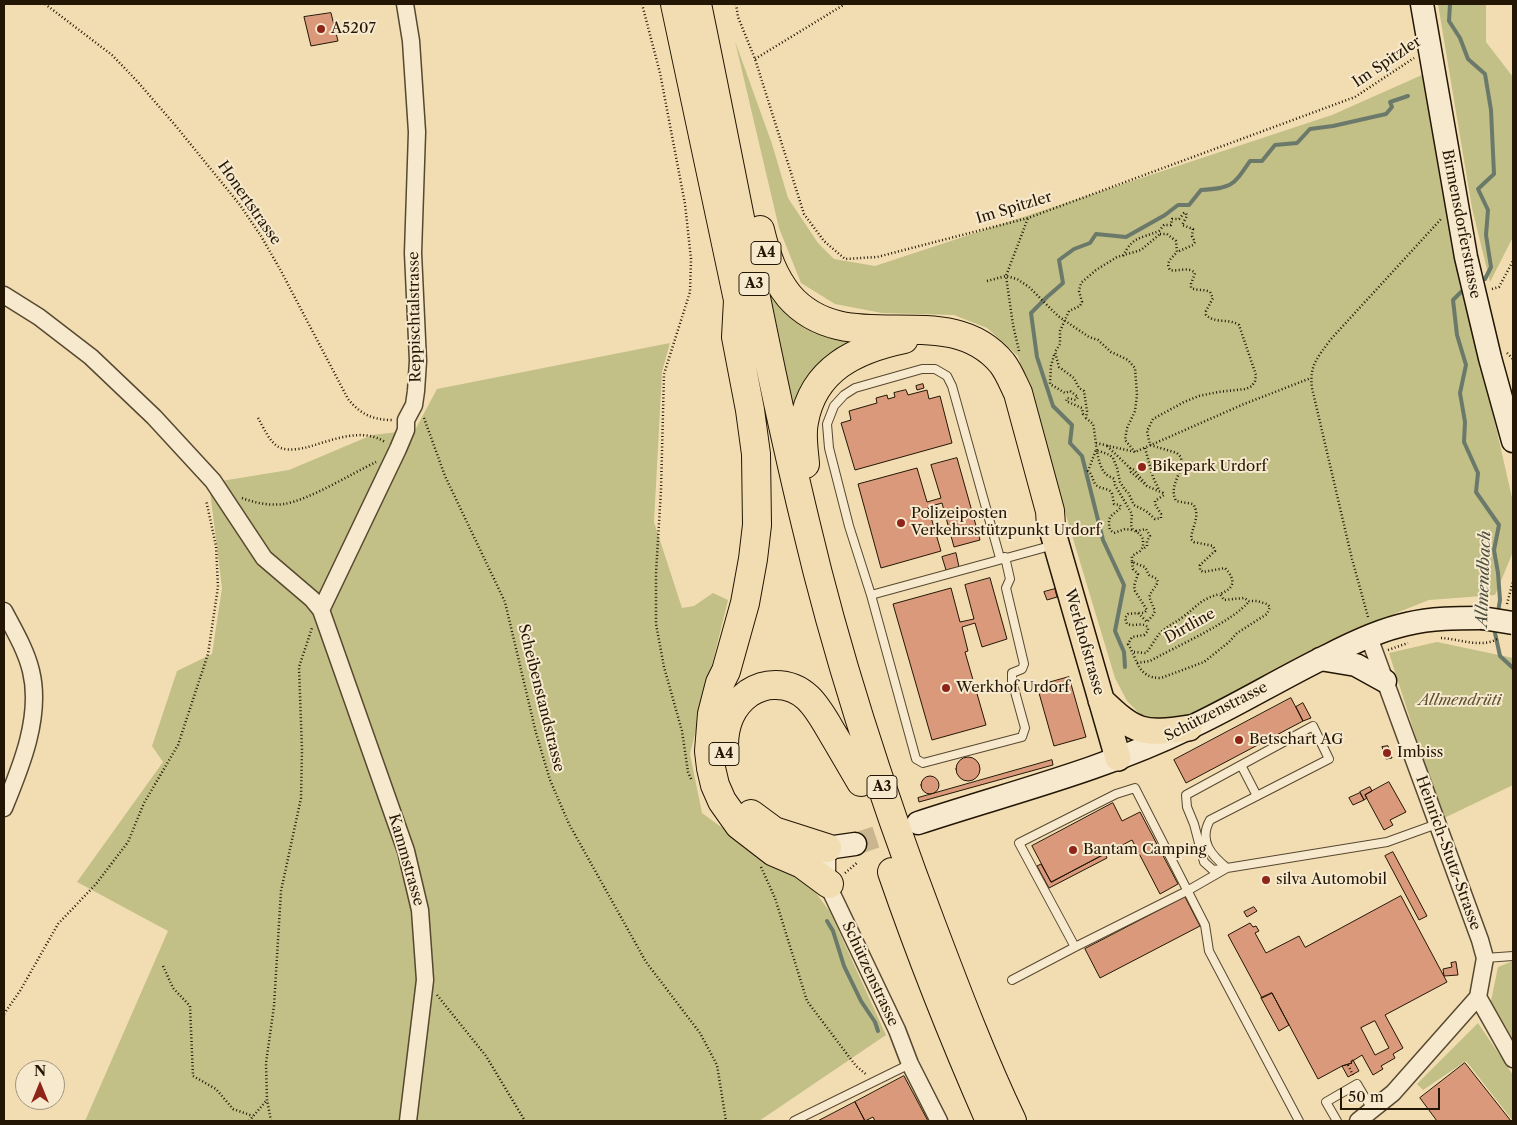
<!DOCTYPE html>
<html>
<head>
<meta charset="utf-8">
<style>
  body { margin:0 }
  #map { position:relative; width:1517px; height:1125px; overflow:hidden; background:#f2ddb2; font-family:"Libre Caslon Text",serif }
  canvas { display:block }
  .frame { position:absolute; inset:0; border:5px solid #231604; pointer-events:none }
  .north { position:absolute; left:15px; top:1060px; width:50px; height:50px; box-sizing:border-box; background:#f7e9cd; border:1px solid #a2957d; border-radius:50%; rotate:0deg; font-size:14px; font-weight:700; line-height:20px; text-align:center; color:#231604 }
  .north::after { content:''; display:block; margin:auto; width:18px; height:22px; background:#8f2418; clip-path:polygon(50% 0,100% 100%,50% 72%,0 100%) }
  .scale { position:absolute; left:1340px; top:1088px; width:100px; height:22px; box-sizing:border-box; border:2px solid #231604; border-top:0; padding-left:6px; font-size:15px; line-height:18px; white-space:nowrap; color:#231604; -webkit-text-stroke:4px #f7e9cd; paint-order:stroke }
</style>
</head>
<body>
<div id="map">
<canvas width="1517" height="1125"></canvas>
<div class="frame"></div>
<div class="north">N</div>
<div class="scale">50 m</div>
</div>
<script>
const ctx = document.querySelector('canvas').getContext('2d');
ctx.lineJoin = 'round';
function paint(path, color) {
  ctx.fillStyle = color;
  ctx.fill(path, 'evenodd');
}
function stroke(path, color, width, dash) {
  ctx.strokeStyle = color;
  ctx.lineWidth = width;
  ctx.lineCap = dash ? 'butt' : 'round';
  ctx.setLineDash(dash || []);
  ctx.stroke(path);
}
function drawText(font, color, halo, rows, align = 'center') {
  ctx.font = font + ' "Libre Caslon Text",serif';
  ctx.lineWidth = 4;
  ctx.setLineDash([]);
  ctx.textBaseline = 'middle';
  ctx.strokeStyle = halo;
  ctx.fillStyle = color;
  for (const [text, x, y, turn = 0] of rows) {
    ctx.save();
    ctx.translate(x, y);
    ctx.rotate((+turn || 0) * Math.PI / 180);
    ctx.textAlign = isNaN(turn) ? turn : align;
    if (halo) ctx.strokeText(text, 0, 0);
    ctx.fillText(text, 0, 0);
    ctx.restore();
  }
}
paint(new Path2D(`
  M1438,4H1486V42L1513,77V237L1490,282L1472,208Z
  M735,41L772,144L788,198L818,243L834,259L875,266L1332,115L1422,75L1442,191L1513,502V552L1495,595L1429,600L1348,632L1177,723L1150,724L1127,701L1115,678L1018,356L987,328L954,315L882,313L835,304L801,283L779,228Z
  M771,297L798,318L869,342L794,411Z
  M670,343L662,372L654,522L682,608L694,606L713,593L728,600L690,754L702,813L754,851L805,878L830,912L886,1035L759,1121H85L168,931L77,882L163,762L152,746L177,671L212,654L222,588L209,483L289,470L372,435L415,430L437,389Z
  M1437,642L1513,658V785L1442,819L1389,653Z
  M1513,961V1039L1491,1001L1498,967Z
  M1478,1023L1513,1075V1121L1466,1061L1423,1090L1417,1084Z`), '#c2bf87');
stroke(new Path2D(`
  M1450,4L1449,21L1460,38L1468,59L1485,74L1491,110L1494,174L1478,189L1488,210L1486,235L1491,267L1485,279
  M1462,291L1453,300L1457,335L1466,365L1460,393L1465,422L1464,442L1478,473L1476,492L1499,525L1494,550L1498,573L1500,600L1498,612
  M1496,627L1495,633L1500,656L1513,668
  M1125,667L1124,652L1115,631L1124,585L1103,540L1082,456L1070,443L1072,425L1053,406L1037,357L1031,313L1047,297L1063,283L1059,260L1074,249L1090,243L1096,234L1126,237L1165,215L1178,205H1189L1201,190C1232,188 1233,186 1250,161H1262L1275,145L1297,143L1310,129L1333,126L1386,114L1392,107L1390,102L1408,96
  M827,921L833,931L844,966L861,1001L875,1022L878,1031`), '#6b796b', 4);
const building = new Path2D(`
  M331,13L338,41L311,46L304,17Z
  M923,384L924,388L917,390L916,386Z
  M906,390L908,395L927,390L929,399L940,396L952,443L855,470L841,423L851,420L849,411L877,403L876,398L887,395L888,399L895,397L894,393Z
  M957,458L980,540L954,547L942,503L928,507L941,551L881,568L858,484L917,468L927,502L941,498L931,465Z
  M956,553L959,567L946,570L942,557Z
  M990,578L1007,639L982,647L975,623L962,627L968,651L965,652L986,725L932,740L893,604L951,588L960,622L974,619L965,585Z
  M1055,589L1057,597L1047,600L1044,592Z
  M1069,677L1086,737L1054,746L1037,686Z
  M1291,698L1303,721L1186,783L1174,760Z
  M1303,703L1311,718L1303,721L1296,707Z
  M1388,746L1392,758L1386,759L1382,747Z
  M956 769a12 12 0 1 1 24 0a12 12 0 1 1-24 0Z
  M1052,760L1053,765L919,802L918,798Z
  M921 785a9 9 0 1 1 18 0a9 9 0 1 1-18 0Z
  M1389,782L1406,812L1390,820L1393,825L1384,830L1365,795Z
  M1370,787L1372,791L1365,795L1367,798L1364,800L1360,792Z
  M1360,793L1364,800L1353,805L1349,798Z
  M1113,803L1122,821L1140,812L1178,884L1160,894L1132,840L1051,882L1032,846Z
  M1393,852L1427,916L1419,920L1385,856Z
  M1105,854L1107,858L1049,888L1037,866L1041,864L1051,882Z
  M1401,896L1447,982L1385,1015L1403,1048L1393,1054L1395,1058L1381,1066L1383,1069L1373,1075L1362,1055L1351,1062L1352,1063L1342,1066L1318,1079L1272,993L1262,998L1228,935L1250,923L1253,927L1256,926L1259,931L1255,933L1266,953L1299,936L1305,947ZM1375,1021L1389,1048L1375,1055L1361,1028Z
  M1185,897L1200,926L1100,978L1085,949Z
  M1254,907L1257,911L1247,917L1244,912Z
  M1456,962L1458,975L1444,976L1443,969L1452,967L1451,963Z
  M1272,993L1289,1025L1279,1031L1261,998Z
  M1353,1060L1359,1071L1348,1077L1342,1066L1352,1063L1351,1062Z
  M1465,1063L1511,1121H1437L1420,1098Z
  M904,1076L928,1121H875L873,1117L865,1121L855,1102Z
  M855,1102L865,1121H818Z`);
paint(building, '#da997b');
stroke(building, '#231604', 1);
stroke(new Path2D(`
  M855,844L913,825`), '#c9b58f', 22, [22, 11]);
const service = new Path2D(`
  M1000,558L952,386L947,376L935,369H922L855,388L844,395L834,406L827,424L829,448L849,526L871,595L916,759L923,763L1022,737L1025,728L1012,681V673L1022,669L1024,664L1006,588L1010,579L1005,557
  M871,595L1054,545
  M1313,726L1329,759L1210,820C1198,841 1212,856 1227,868L1213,870L1204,862L1194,824L1187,807L1186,795Z
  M1241,765L1257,796
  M1075,947L1187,891L1227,868L1387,842L1437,824
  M1485,958L1513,956
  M1012,980L1075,947L1019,843L1116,794L1135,788L1205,925L1209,951L1299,1121
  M794,1121L910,1064
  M1337,1121L1326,1102L1357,1084L1373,1111`);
const minor = new Path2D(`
  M4,295L39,317L91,357L154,417L213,481L264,558L312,599L321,610L406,851L420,910L425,980L408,1121
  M321,610L398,449L406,430V420L414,405L416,391L418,361L413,253L417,132L411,41L405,4
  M4,611C14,630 26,650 31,671C42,716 21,767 4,808
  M1369,637L1480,940L1485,958L1478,997L1513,1059
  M827,848V875L832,894L897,1030L910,1064L939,1121
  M1358,1121L1393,1093L1478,997`);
const secondary = new Path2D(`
  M1422,4L1466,257L1490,358L1513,441
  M1320,659L1356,665L1385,681
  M918,823C1009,793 1103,770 1189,728C1236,706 1280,679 1327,656C1352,643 1379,630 1407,624C1432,618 1457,618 1482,618
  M827,848L855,844`);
const primary = new Path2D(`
  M1051,526L1118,758
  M1101,700C1135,733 1143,735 1189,728`);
const motorway = new Path2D(`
  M675,4L741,314
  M697,4C733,177 764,352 806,525C838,661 882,795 932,926C957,992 982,1058 1012,1121
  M760,230C766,255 773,276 789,296C847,363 946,296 1002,363C1009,372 1013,383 1018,393L1050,511L1051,526
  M738,300L736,337L750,410L756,454L757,525L753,559L745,603L726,671L720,683L712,714L709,751L711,768L715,785L722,801L739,825L774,852L802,864L829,884
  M805,464C804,450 801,435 804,422C813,369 856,349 904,339
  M724,746C724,725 732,705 749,693C757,688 765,685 774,685C807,684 819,711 834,736C843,751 852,767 861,782
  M751,814L774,831L827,848
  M892,872C921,956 954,1039 990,1121`);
stroke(service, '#574830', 10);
stroke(minor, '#574830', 19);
stroke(secondary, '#231604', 25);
stroke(primary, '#231604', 28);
stroke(motorway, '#231604', 30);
stroke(new Path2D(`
  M45,4L112,55L137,81L175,125L240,205L261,236L281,271L348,399C360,414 373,420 392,420
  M642,4L660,73L685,204L691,259L690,292L664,374L661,490L656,573V624L664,667L682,731L688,772L692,781
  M736,4L738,17L755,59L804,214L824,241L845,259L877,257L1028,218L1355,97L1414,58
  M755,59L845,4
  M1160,234H1167L1176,241L1177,252C1172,258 1165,262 1170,270C1178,272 1188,266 1195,273L1191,284V288C1198,291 1204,289 1210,292L1213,298L1206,311V315C1215,324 1229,318 1239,325L1256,375L1255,381L1252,386L1246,389L1218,392L1199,396L1184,402L1153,419L1147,431L1150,445L1177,453L1181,457C1184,474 1168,484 1176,501L1193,504C1201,516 1192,526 1191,539L1194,542L1213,546L1215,551L1200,565V570L1203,572L1225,568C1236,580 1235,588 1220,594L1224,600L1244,598L1249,601H1257L1267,604L1270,607L1267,614L1237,633L1229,642L1204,662L1161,678C1137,678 1138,660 1128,644L1132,637L1144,635L1148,631V628C1143,621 1135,627 1127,624L1125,618L1128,614L1138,613L1147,622L1153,615L1155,611C1147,592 1148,599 1158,582L1157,579L1149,575L1145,567L1132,562V556L1140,551L1143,547V539L1140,534L1133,530L1131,525L1132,514L1115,485L1114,479C1112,477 1109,477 1107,475C1096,467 1096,436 1093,424L1086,418L1087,411L1084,391L1079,388L1074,378L1059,367L1055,352L1060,344V331L1069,311L1080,306L1082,302L1079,291L1081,283L1096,270L1117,257L1141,250Z
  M1123,256C1133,236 1140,239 1159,231L1164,225H1171L1172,219H1179L1184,213H1186L1187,216L1182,225L1193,229L1192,236L1195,242L1193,245L1177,252
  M987,281L1006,276L1017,279L1029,287L1058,316L1089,337L1098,340L1111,352L1128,360L1135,368L1137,395L1135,411L1127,428L1125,440L1135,452
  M1492,289L1499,287L1513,261
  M1019,351L1013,325L1006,276L1028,218
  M1507,353L1513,359
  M1054,355L1051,366L1050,384L1065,393L1070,391L1078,397L1076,400L1067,398L1066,401L1082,408L1083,414L1086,415
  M258,418C264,428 270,444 281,448C289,451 300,449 308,447C333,440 362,427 385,442
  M424,418L445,476L505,602L536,733L550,780L569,824L646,962L700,1033L717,1065L726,1121
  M1096,443L1135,452L1244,404L1311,378
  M1107,446L1130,468L1134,470L1147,486L1163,493L1164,495L1155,501V504L1161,514V518L1155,519L1146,511L1134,505L1128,492L1125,490L1120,482L1117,468L1113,458L1110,455L1096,450L1088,471C1093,475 1092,480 1096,485C1100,489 1108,488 1111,492C1113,494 1113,500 1114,504L1120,505L1121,507C1114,516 1106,514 1110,530L1114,533L1125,529L1132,530
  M1145,448L1153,477L1159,490
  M1130,468L1131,472L1146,485
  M242,498C255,503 270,506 284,504C309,500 351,474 376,462
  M1136,531L1146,529L1150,536L1147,541V546L1143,549
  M1132,562L1133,569L1138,574L1134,586L1135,591L1147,610L1144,613H1138
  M1507,604L1513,581
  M1368,617L1352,559L1312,388C1309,365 1318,357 1331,339L1442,218
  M1441,638C1460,639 1482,649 1499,638
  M1388,650L1408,643
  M1134,652L1146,653C1151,647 1155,639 1160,633C1167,626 1175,623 1183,617C1196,607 1202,598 1220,594
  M1137,663L1150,661C1173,648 1236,620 1249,601
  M761,867L775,898L807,1001L856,1066L867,1075
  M845,873L858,862
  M163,966L173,988L190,1006L193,1076L216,1089L233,1109L253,1116
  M437,995L486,1056L525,1121
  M4,1014L20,991L58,924L96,884L128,842L144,803L178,745L208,654L218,587L216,546L206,500
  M1348,1065L1353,1075
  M249,1121L267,1100
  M271,1121L267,1100L266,1063L274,1006L281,891L301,798L302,750L299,667L312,628`), '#231604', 2.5, [1, 2.5]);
stroke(service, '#f7e9cd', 8);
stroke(minor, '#f7e9cd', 16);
stroke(secondary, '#f7e9cd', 22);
stroke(primary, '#f2ddb2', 25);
stroke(motorway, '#f2ddb2', 28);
const secondaryBridge = new Path2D(`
  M1482,618L1513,623`);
stroke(secondaryBridge, '#231604', 25, []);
stroke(secondaryBridge, '#f7e9cd', 22);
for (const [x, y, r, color] of [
  [321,29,5,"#8f2418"],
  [1142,467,5,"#8f2418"],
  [901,523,5,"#8f2418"],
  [946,688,5,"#8f2418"],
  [1239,740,5,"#8f2418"],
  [1387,753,5,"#8f2418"],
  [1073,850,5,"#8f2418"],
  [1266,880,5,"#8f2418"]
]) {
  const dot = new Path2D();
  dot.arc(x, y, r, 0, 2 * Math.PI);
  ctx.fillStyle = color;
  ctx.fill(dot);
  stroke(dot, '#f7e9cd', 2);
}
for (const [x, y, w] of [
  [766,253,30],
  [754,284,30],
  [724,754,30],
  [882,787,30]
]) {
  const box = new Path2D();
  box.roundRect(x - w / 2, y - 11.5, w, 23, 4);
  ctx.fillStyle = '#f7e9cd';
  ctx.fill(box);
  stroke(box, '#231604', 1);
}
drawText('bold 14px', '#231604', null, [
  ["A4",766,253],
  ["A3",754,284],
  ["A4",724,754],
  ["A3",882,787]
]);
drawText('15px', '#231604', '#f7e9cd', [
  ["A5207",331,29],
  ["Bikepark Urdorf",1152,467],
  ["Polizeiposten",911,514],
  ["Verkehrsstützpunkt Urdorf",911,531],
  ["Werkhof Urdorf",956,688],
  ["Betschart AG",1249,740],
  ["Imbiss",1397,753],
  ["Bantam Camping",1083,850],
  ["silva Automobil",1276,880]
], 'left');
drawText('15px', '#231604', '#f7e9cd', [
  ["Im Spitzler",1387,62,-34],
  ["Honertstrasse",249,203,55],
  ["Im Spitzler",1014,208,-17],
  ["Birmensdorferstrasse",1461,224,79],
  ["Reppischtalstrasse",415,317,-91],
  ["Dirtline",1190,626,-29],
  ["Werkhofstrasse",1084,642,74],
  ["Scheibenstandstrasse",541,698,76],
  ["Schützenstrasse",1216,712,-27],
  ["Heinrich-Stutz-Strasse",1448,853,70],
  ["Kammstrasse",406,860,74],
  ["Schützenstrasse",870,974,65]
]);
drawText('italic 15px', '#5b5132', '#f7e9cd', [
  ["Allmendrüti",1460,701]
]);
drawText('italic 16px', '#4d5040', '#f7e9cd', [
  ["Allmendbach",1484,579,-88]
]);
</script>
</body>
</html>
